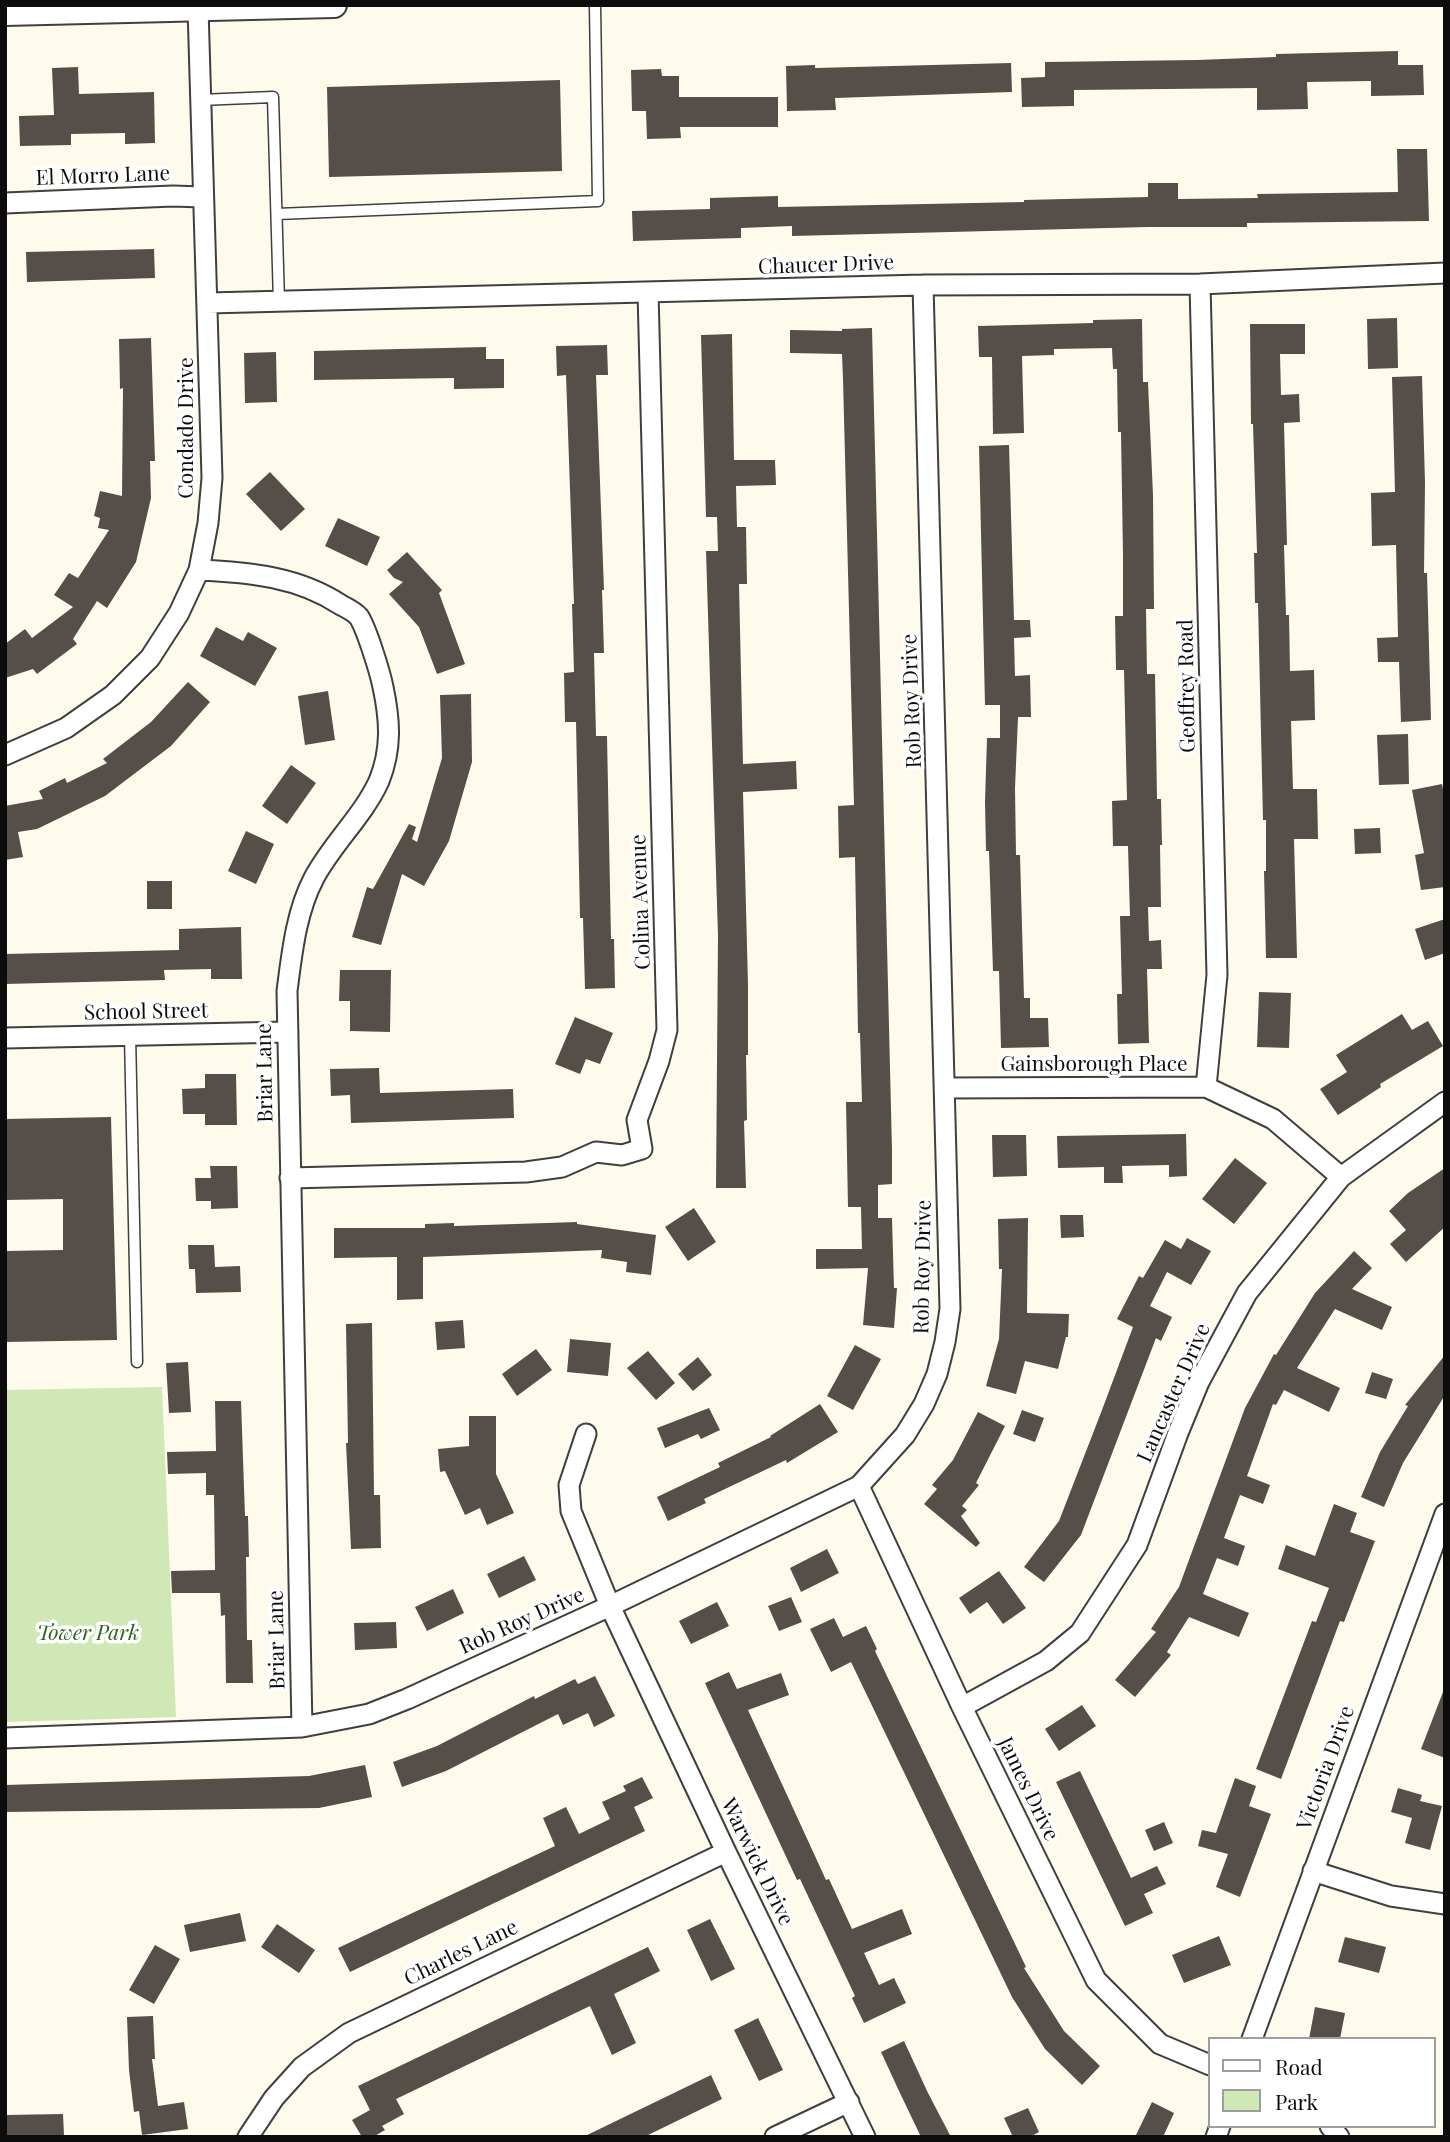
<!DOCTYPE html>
<html>
<head>
<meta charset="utf-8">
<style>
  body { margin:0 }
  #map { position:relative; width:1450px; height:2142px; overflow:hidden; background:#fffbec; font-family:"Playfair Display",serif }
  canvas { display:block }
  .frame { position:absolute; inset:0; border:7px solid #0c0c0c; pointer-events:none }
  .legend { position:absolute; left:1208px; top:2037px; width:228px; height:91px; box-sizing:border-box; background:#fff; border:2px solid #9e9e9e; margin:0; padding:9px 12px; list-style:none; font-size:21px; color:#0c0c0c }
  .legend li { display:flex; align-items:center; gap:14px; height:35px }
  .legend b { width:35px; border:2px solid #9e9e9e }
</style>
</head>
<body>
<div id="map">
<canvas width="1450" height="2142"></canvas>
<div class="frame"></div>
<ul class="legend">
<li><b style="height:9px;background:#fff"></b>Road</li>
<li><b style="height:19px;background:#cfe8b6"></b>Park</li>
</ul>
</div>
<script>
const ctx = document.querySelector('canvas').getContext('2d');
ctx.lineJoin = 'round';
function paint(path, color) {
  ctx.fillStyle = color;
  ctx.fill(path, 'evenodd');
}
function stroke(path, color, width, dash) {
  ctx.strokeStyle = color;
  ctx.lineWidth = width;
  ctx.lineCap = dash ? 'butt' : 'round';
  ctx.setLineDash(dash || []);
  ctx.stroke(path);
}
function drawText(font, color, halo, rows, align = 'center') {
  ctx.font = font + ' "Playfair Display",serif';
  ctx.lineWidth = 7;
  ctx.setLineDash([]);
  ctx.textBaseline = 'middle';
  ctx.strokeStyle = halo;
  ctx.fillStyle = color;
  for (const [text, x, y, turn = 0] of rows) {
    ctx.save();
    ctx.translate(x, y);
    ctx.rotate((+turn || 0) * Math.PI / 180);
    ctx.textAlign = isNaN(turn) ? turn : align;
    if (halo) ctx.strokeText(text, 0, 0);
    ctx.fillText(text, 0, 0);
    ctx.restore();
  }
}
paint(new Path2D(`
  M162,1387L176,1717L5,1722V1390Z`), '#cfe8b6');
paint(new Path2D(`
  M1398,51V65H1423L1424,95L1371,96V81L1307,82L1308,109L1257,110V88L1074,90V106L1022,107L1021,78L1045,77V62L1197,60L1276,57V54Z
  M1011,63L1012,92L835,98L836,110L787,111L786,66L815,65V68Z
  M78,67L79,94L154,92L155,143L125,144V133L71,134V145L20,146L19,116L54,115L52,68Z
  M661,69L662,76H679V97H778V127H680L681,138L647,139L646,111H632L631,70Z
  M560,80L562,171L329,177L327,87Z
  M1397,149H1427L1429,221L1247,223V227H1148L792,236V226L741,228V238L633,241L632,211L710,209V198L778,196V207L1024,202V200L1148,197V183H1178V199L1258,198L1257,194L1398,192Z
  M154,249L155,278L27,282L26,252Z
  M1397,318L1398,368L1368,369L1367,319Z
  M1142,319L1143,382H1148L1153,495L1154,609H1146L1147,674H1155L1157,799H1161L1162,845H1160L1161,907H1148L1149,941L1161,940L1162,969H1147L1149,1043L1118,1044L1117,994H1122L1120,916H1130L1128,846H1113L1112,801L1127,800L1124,670H1116L1115,616H1123V556L1121,432H1118L1117,369H1113L1112,348L1054,349V355L1022,356L1024,433L993,434L992,357H979L978,326L1093,323V320Z
  M1250,324H1305V354H1280L1281,395L1299,394L1300,422L1284,423L1287,545H1284L1286,615H1289L1290,671L1314,670L1315,720L1291,721L1293,789H1317L1318,839H1294L1297,958H1266L1264,871H1266V820H1263L1258,603H1255L1254,553H1257L1253,424H1251Z
  M872,328L892,1150V1184L878,1185V1218H892L894,1288H897L894,1328L863,1325L868,1268L816,1269V1249H862L861,1207H848L846,1102H862L860,1033H858L855,857L839,858L838,806L854,805L843,379L842,354L790,353V330L842,331V329Z
  M732,334L734,460H775L776,485L736,486L737,527H746L747,584H739L743,764L796,761L797,789L743,792L748,985V1055H746L747,1120L744,1121L746,1188H716L718,936L706,551H718L717,517H706L701,335Z
  M151,338L155,461H150L151,498L136,562L107,608L97,601L73,639L77,644L37,674L33,669L5,678V644L25,629L32,638L73,607L54,595L69,573L78,578L109,530L98,528L100,518L94,516L100,491L122,496L123,388L120,389L119,339Z
  M607,345L608,375H596L604,590H602L604,653H594L596,736H607L611,939H614L615,988L585,989L583,918H580L576,722H565L564,673L574,672L572,604H574L566,375L557,376L556,346Z
  M486,347V359H504V388L454,389V378L314,380V351Z
  M276,352L277,402L245,403L244,353Z
  M1422,376L1425,483L1424,573H1427L1431,720L1401,722L1399,662H1378L1377,638L1398,637L1396,545L1372,546L1371,493L1395,492L1392,377Z
  M1009,445L1014,620H1030L1031,637L1014,638L1015,676L1030,675L1031,717H1018L1015,788L1016,855H1020L1024,998H1030V1018H1048L1049,1047L1001,1048L999,971H993L989,851H986L985,802L987,738H1000V705H985L979,446Z
  M270,472L305,509L281,531L246,494Z
  M338,518L380,537L367,566L325,546Z
  M407,552L442,590L439,593L465,664L437,674L419,627L389,594L403,582L394,578L387,570Z
  M216,627L243,641L248,632L277,648L255,686L200,656Z
  M188,682L210,702L171,746L105,796L37,829L18,832L23,857L5,860V806L43,799L39,791L65,778L67,783L107,763L103,759L151,722Z
  M328,691L335,740L305,745L298,696Z
  M471,694L472,762L449,841L424,886L402,874L381,945L352,937L367,887L373,889L409,824L416,827L412,839L417,842L442,758L440,695Z
  M1408,734L1409,784L1379,785L1377,735Z
  M291,765L316,783L287,824L262,806Z
  M1442,784L1445,799V887L1421,890L1415,855L1424,853L1412,790Z
  M1380,828L1381,853L1355,854L1354,829Z
  M246,831L274,844L256,884L228,871Z
  M147,881H172V909H147Z
  M1445,919V953L1425,960L1415,929Z
  M241,927L242,979H211V969L164,970L165,980L5,984V954L179,950V929Z
  M340,970H391L390,1032L350,1031V1001H339Z
  M1259,992L1291,993L1289,1048L1257,1047Z
  M1402,1014L1412,1030L1428,1021L1443,1046L1380,1084L1381,1087L1338,1115L1320,1089L1347,1072L1336,1055Z
  M575,1017L613,1033L600,1064L586,1059L580,1074L555,1064Z
  M379,1068L380,1093L513,1089L514,1118L351,1123L350,1095L331,1096L330,1069Z
  M205,1074H236L237,1125H205V1114H183L182,1089L205,1088Z
  M111,1117L117,1340L5,1342V1251L63,1250V1199L5,1200V1119Z
  M1186,1134L1187,1176L1169,1177V1165L1122,1166L1123,1183H1104V1167L1058,1168L1057,1136Z
  M992,1135H1026L1027,1176L993,1177Z
  M1235,1158L1267,1183L1234,1224L1202,1199Z
  M210,1166H237L238,1208L211,1209V1201H196L195,1178H211Z
  M1445,1168V1227L1406,1262L1390,1244L1406,1230L1389,1211L1408,1193Z
  M694,1208L716,1242L688,1261L665,1227Z
  M1060,1215H1083L1084,1237L1061,1238Z
  M1028,1218L1027,1313L1069,1314L1068,1337H1066L1058,1369L1025,1361L1016,1394L986,1386L999,1339L1002,1269H999L998,1219Z
  M577,1222V1224L656,1235L651,1275L626,1272L627,1262L601,1258L602,1250L423,1257V1299L397,1300V1257L334,1258V1228H425V1224L454,1223V1226Z
  M1187,1238L1211,1251L1191,1285L1167,1272L1150,1306L1172,1317L1161,1341L1156,1338L1081,1535L1044,1582L1024,1567L1059,1521L1102,1410L1133,1327L1117,1319L1139,1276L1143,1278L1165,1240L1181,1249Z
  M188,1245H214L215,1267L240,1266L241,1292L196,1293L195,1269H189Z
  M1354,1251L1372,1268L1352,1289L1392,1307L1382,1330L1335,1309L1297,1368L1340,1388L1329,1412L1284,1390L1276,1405L1273,1404L1247,1476L1270,1485L1263,1504L1240,1495L1224,1538L1245,1546L1238,1566L1217,1558L1203,1594L1249,1613L1239,1637L1189,1617L1167,1652L1171,1655L1135,1697L1115,1680L1156,1632L1151,1629L1179,1587L1245,1408L1274,1354L1276,1355L1315,1293Z
  M463,1320L465,1348L437,1350L435,1322Z
  M372,1323L374,1495H380L381,1548L351,1549L346,1443H348L346,1324Z
  M570,1339L611,1343L608,1376L567,1372Z
  M855,1345L881,1359L853,1410L827,1396Z
  M536,1349L552,1370L517,1396L502,1374Z
  M648,1351L675,1383L656,1400L627,1368Z
  M1445,1355V1395L1403,1463L1384,1507L1361,1497L1380,1452L1408,1406L1405,1405Z
  M698,1357L712,1375L693,1391L678,1374Z
  M188,1362L191,1412L169,1413L166,1363Z
  M1372,1372L1393,1379L1386,1399L1365,1393Z
  M215,1401H241L245,1516H248L249,1557H246L247,1640H252L253,1683H226L225,1615L221,1616L220,1593H172L171,1571L215,1570L214,1495H206V1473L168,1474L167,1452L216,1451Z
  M820,1404L838,1432L787,1463L786,1460L704,1499L706,1503L668,1521L657,1497L720,1467L718,1463L771,1437L770,1436Z
  M709,1408L720,1430L701,1439L698,1434L665,1448L657,1428Z
  M1022,1410L1044,1418L1035,1442L1013,1434Z
  M978,1412L1005,1426L976,1483L979,1485L962,1506L967,1510L961,1516L980,1543L976,1547L924,1504L937,1489L932,1485L953,1460Z
  M469,1416H496V1474L514,1513L487,1525L480,1508L465,1515L445,1471L440,1472L438,1449L469,1446Z
  M1334,1504L1357,1513L1350,1532L1375,1541L1344,1622L1340,1621L1281,1779L1256,1769L1312,1621L1316,1622L1329,1588L1278,1569L1286,1545L1315,1556Z
  M827,1549L839,1573L801,1592L790,1568Z
  M524,1556L536,1580L499,1598L487,1574Z
  M999,1571L1026,1608L1003,1624L987,1602L970,1614L959,1598Z
  M453,1589L464,1613L427,1631L415,1607Z
  M791,1597L802,1622L779,1631L768,1606Z
  M717,1602L729,1626L691,1644L679,1621Z
  M834,1618L843,1637L866,1626L877,1649L875,1651L1026,1967L1024,1968L1064,2031L1100,2066L1082,2085L1045,2049L1012,1997L851,1662L831,1672L810,1629Z
  M396,1622L397,1648L355,1650L354,1623Z
  M729,1672L737,1689L781,1673L789,1695L748,1710L826,1880L829,1879L852,1929L902,1909L912,1934L864,1953L879,1985L894,1978L906,2003L864,2023L852,1998L855,1996L800,1879L797,1880L705,1683Z
  M595,1676L615,1716L594,1727L588,1713L563,1725L558,1714L446,1771L402,1787L393,1762L437,1746L534,1696L535,1699L575,1679L578,1684Z
  M1443,1692H1445V1758L1421,1749Z
  M1082,1705L1096,1726L1059,1751L1045,1729Z
  M365,1765L372,1797L319,1808L5,1812V1785L309,1776Z
  M1080,1771L1131,1878L1157,1866L1166,1884L1144,1894L1153,1913L1125,1926L1056,1782Z
  M642,1777L653,1798L634,1807L645,1831L350,1972L338,1948L555,1846L543,1818L566,1807L579,1834L610,1819L602,1802L626,1791L623,1786Z
  M1235,1778L1256,1786L1249,1806L1271,1814L1240,1897L1216,1887L1228,1854L1198,1846L1202,1830L1216,1833Z
  M1398,1788L1422,1795L1420,1801L1442,1806L1430,1850L1405,1843L1412,1818L1391,1812Z
  M1164,1822L1173,1843L1154,1851L1145,1830Z
  M240,1913L246,1941L190,1952L184,1925Z
  M710,1919L735,1969L711,1981L687,1930Z
  M277,1924L315,1950L299,1973L261,1947Z
  M1219,1936L1231,1965L1184,1983L1172,1955Z
  M1345,1937L1386,1947L1379,1973L1338,1962Z
  M155,1945L180,1959L154,2004L129,1990Z
  M648,1947L660,1971L614,1994L636,2043L612,2055L590,2006L396,2099L404,2114L382,2126L385,2130L373,2137H362L352,2120L370,2110L358,2086Z
  M1315,2007L1345,2013L1340,2039H1309Z
  M153,2016L155,2059H152L158,2106L184,2102L188,2129L142,2135L139,2111L134,2112L129,2070L127,2017Z
  M758,2018L783,2070L759,2081L734,2030Z
  M904,2041L928,2093L951,2137H921L899,2091L881,2052Z
  M711,2075L722,2099L685,2117L644,2137H583Z
  M1152,2102L1174,2113L1163,2137H1135Z
  M1028,2108L1039,2132L1030,2137H1013L1004,2118Z
  M63,2114L64,2135L5,2137V2115Z`), '#554e49');
const service = new Path2D(`
  M200,100L273,97L279,302
  M277,214L598,201L595,5
  M130,1035L137,1362`);
const minor = new Path2D(`
  M5,203L173,196L202,197
  M1200,284L1217,975L1206,1087
  M208,303L923,285L1200,284L1445,273
  M199,570C249,572 299,577 341,605C347,608 355,612 359,617C367,630 380,672 383,687C390,720 392,749 379,781C363,816 332,844 314,878C296,912 292,953 287,991L302,1727
  M5,755L66,728L113,695L150,658L179,613L199,570L208,523L212,478L198,8
  M5,1038L288,1032
  M945,1088L1206,1087L1273,1119L1341,1177
  M290,1178L526,1172L562,1167L596,1152L622,1155L642,1149L637,1120L659,1061L667,1030L648,292
  M586,1434L569,1485L571,1511L610,1606L726,1852L865,2137
  M859,1486L962,1707L1096,1980L1160,2044L1210,2065
  M962,1707L1046,1661L1080,1633L1137,1545L1178,1433L1199,1382L1247,1293L1341,1177L1445,1102
  M5,1738L302,1727L369,1714L407,1699L610,1606L859,1486L905,1435L924,1404L937,1374L945,1342L950,1309L923,285
  M1313,1871L1391,1896L1445,1904
  M1252,2039L1445,1514
  M1330,2126L1339,2137
  M248,2137L274,2098L302,2067L349,2033L726,1852
  M775,2137L849,2102
  M1216,2137L1220,2126`);
const tertiary = new Path2D(`
  M5,13L334,5`);
stroke(service, '#3f3f3f', 13);
stroke(minor, '#3f3f3f', 23);
stroke(tertiary, '#3f3f3f', 28);
stroke(service, '#fff', 10);
stroke(minor, '#fff', 19);
stroke(tertiary, '#fff', 24);
drawText('21px', '#0c0c0c', '#fff', [
  ["El Morro Lane",103,176,-2],
  ["Chaucer Drive",826,265,-2],
  ["Condado Drive",186,428,-90],
  ["Geoffrey Road",1187,686,-91],
  ["Rob Roy Drive",912,701,-92],
  ["Colina Avenue",641,902,-92],
  ["School Street",146,1012,-1],
  ["Gainsborough Place",1094,1064],
  ["Briar Lane",265,1073,-91],
  ["Rob Roy Drive",923,1267,-89],
  ["Lancaster Drive",1174,1393,-66],
  ["Rob Roy Drive",522,1621,-24],
  ["Briar Lane",277,1640,-91],
  ["Victoria Drive",1326,1768,-70],
  ["James Drive",1028,1789,64],
  ["Warwick Drive",757,1862,64],
  ["Charles Lane",461,1953,-26]
]);
drawText('italic 21px', '#2b631e', '#fff', [
  ["Tower Park",88,1633]
]);
</script>
</body>
</html>
